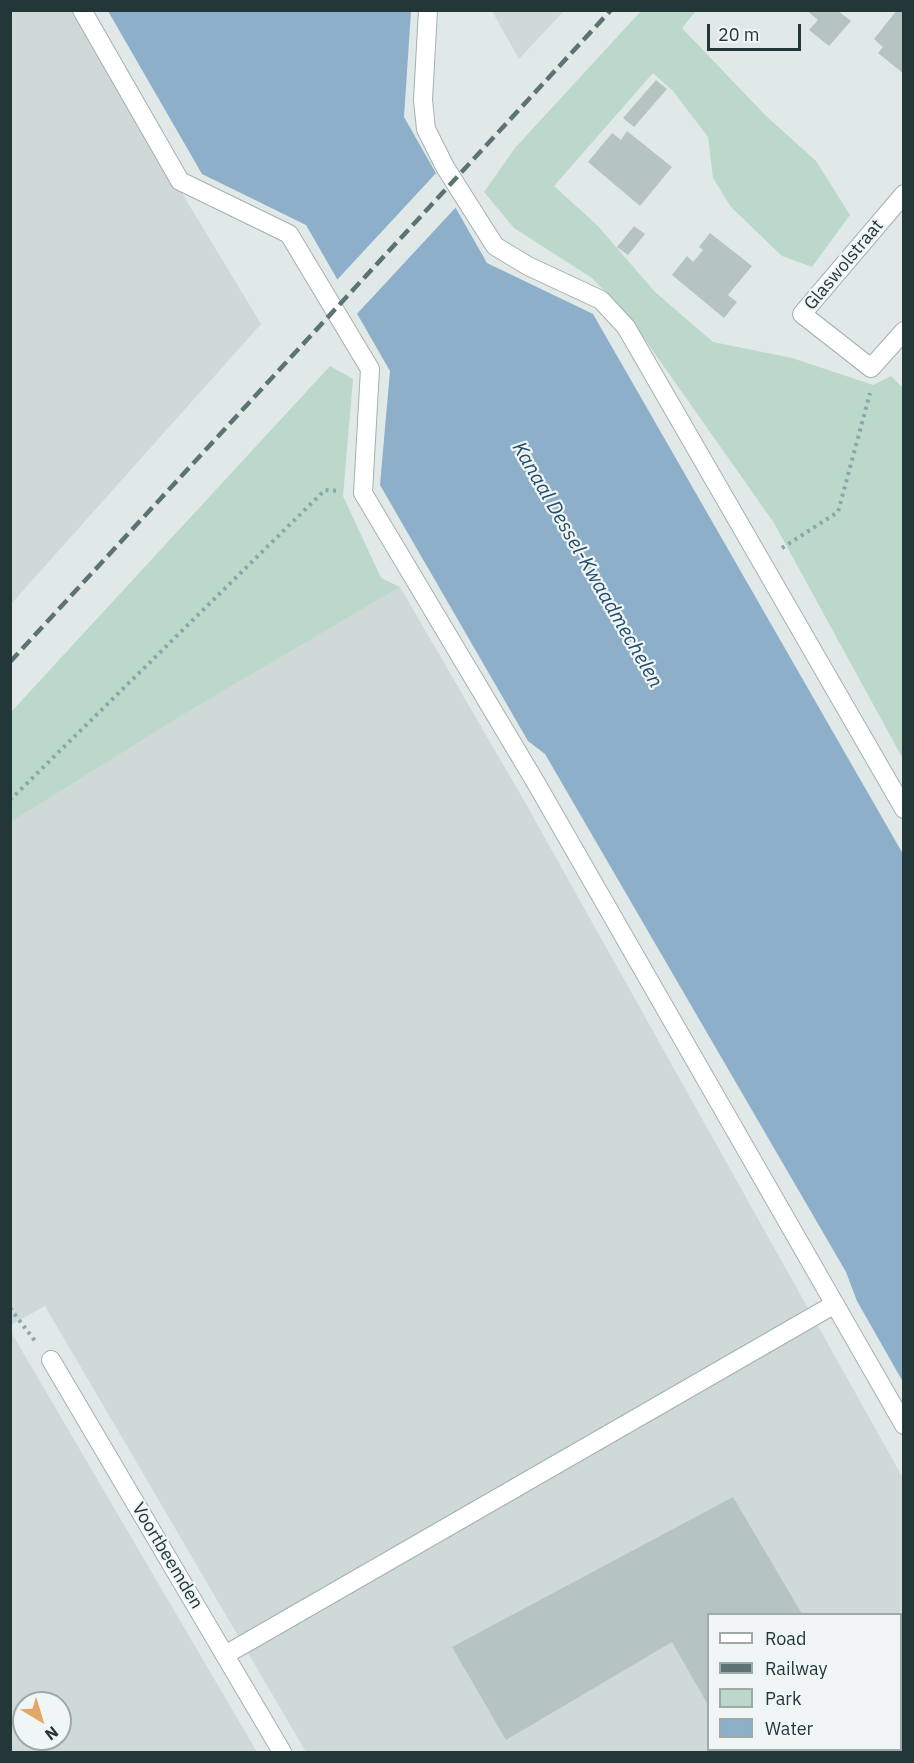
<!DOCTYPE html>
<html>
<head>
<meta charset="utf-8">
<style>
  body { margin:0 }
  #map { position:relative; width:914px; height:1763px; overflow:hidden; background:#e0e9e8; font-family:"IBM Plex Sans",sans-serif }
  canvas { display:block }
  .frame { position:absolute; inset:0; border:12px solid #233738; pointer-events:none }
  .legend { position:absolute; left:707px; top:1613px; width:195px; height:138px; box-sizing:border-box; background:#f0f6f5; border:2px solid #9eaaa9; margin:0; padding:8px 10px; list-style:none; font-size:18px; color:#233738 }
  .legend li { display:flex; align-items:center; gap:12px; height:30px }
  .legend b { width:30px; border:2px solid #9eaaa9 }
  .north { position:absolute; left:12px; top:1691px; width:60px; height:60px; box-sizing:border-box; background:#f0f6f5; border:2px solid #9eaaa9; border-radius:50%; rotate:142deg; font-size:16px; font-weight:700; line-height:24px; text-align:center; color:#233738 }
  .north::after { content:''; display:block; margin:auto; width:21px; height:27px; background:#e2a765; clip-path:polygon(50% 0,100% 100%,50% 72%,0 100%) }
  .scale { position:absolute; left:707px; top:24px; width:94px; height:27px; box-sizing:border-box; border:3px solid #233738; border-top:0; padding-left:8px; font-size:18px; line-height:21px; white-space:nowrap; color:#233738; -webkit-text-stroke:4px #f0f6f5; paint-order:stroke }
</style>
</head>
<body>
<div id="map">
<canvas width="914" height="1763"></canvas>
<div class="frame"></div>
<ul class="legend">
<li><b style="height:8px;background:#fff"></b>Road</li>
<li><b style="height:8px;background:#5d7373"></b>Railway</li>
<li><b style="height:16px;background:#bbd8cb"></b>Park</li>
<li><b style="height:16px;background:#8eafc9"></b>Water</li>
</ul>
<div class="north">N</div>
<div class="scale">20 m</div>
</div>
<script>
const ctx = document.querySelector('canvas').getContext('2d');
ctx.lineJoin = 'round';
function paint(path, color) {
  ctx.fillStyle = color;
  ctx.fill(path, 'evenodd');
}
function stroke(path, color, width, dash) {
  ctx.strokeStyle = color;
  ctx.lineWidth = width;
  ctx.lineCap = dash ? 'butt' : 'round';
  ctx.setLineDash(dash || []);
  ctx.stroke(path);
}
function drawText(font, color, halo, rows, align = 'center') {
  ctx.font = font + ' "IBM Plex Sans",sans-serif';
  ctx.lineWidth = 4.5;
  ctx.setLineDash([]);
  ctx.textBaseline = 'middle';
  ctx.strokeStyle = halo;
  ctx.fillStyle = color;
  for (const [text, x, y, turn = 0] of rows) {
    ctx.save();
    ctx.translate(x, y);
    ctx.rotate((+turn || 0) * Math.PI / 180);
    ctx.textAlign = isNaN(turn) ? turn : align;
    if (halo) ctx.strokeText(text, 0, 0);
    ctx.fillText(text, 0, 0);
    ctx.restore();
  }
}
paint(new Path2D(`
  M11,11H72L261,324L11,604Z
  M492,11H564L519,59Z
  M400,587L522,797L903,1478V1752H306L45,1306L11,1325V822L186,712ZM708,1614H900V1750H708Z
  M10,1332H11L257,1752H11ZM24,1703H60V1739H24Z`), '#cfd9d7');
paint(new Path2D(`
  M641,11H696L682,28L765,115L816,161L850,215L812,267L782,256L731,207L713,178L708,137L673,91L653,73L554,186L598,226L655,292L713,342L792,358L873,385L891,376L903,388V759L774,523L627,314L592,278L514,228L484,192L515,148Z
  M330,366L353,379L343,496L381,578L400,587L187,712L11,822V712Z`), '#bbd8cb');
paint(new Path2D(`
  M108,11H411L404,117L487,263L593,314L903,854V1382L857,1301L846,1272L545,754L528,741L380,485L390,371L306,225L202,174Z`), '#8eafc9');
paint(new Path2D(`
  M438,171L458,205L355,316L335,282Z`), '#e0e9e8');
paint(new Path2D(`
  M806,10H837L851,21L829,46L809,30L818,20Z
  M897,10L904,12V74L878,53L883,47L874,39Z
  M656,80L667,89L634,127L623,118Z
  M627,131L672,167L640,206L588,162L612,133L621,140Z
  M634,226L645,234L628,255L617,247Z
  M710,233L752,266L728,295L737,302L724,318L672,275L687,256L693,262L703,250L699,247Z
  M733,1497L802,1614H708V1705L672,1642L506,1740L452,1647Z
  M735,1750H810L804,1752H737Z`), '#b6c4c1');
const lane = new Path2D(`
  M82,10L180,181L289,234L370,369L363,493L536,783L904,1425
  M428,10L423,100L426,129L445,167L495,246L528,266L601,300L626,327L904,809
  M225,1655L835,1304`);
const street = new Path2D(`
  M904,194L802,314L871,368L904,331
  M51,1360L282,1752`);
stroke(lane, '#a4b0b0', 20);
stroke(street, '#a4b0b0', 20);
stroke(new Path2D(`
  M782,548L838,512L870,393
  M10,800L325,490L339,491
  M10,1308L35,1341`), '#84a9a8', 4, [3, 4.5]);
stroke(lane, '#fff', 18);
stroke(street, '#fff', 18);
stroke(new Path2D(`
  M10,662L611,10`), '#5d7373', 4.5, [12, 6]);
drawText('18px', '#233738', '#f0f6f5', [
  ["Glaswolstraat",844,265,-50],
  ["Voortbeemden",167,1556,59]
]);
drawText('italic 20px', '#244c6d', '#f0f6f5', [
  ["Kanaal Dessel-Kwaadmechelen",587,565,60]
]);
</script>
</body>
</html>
